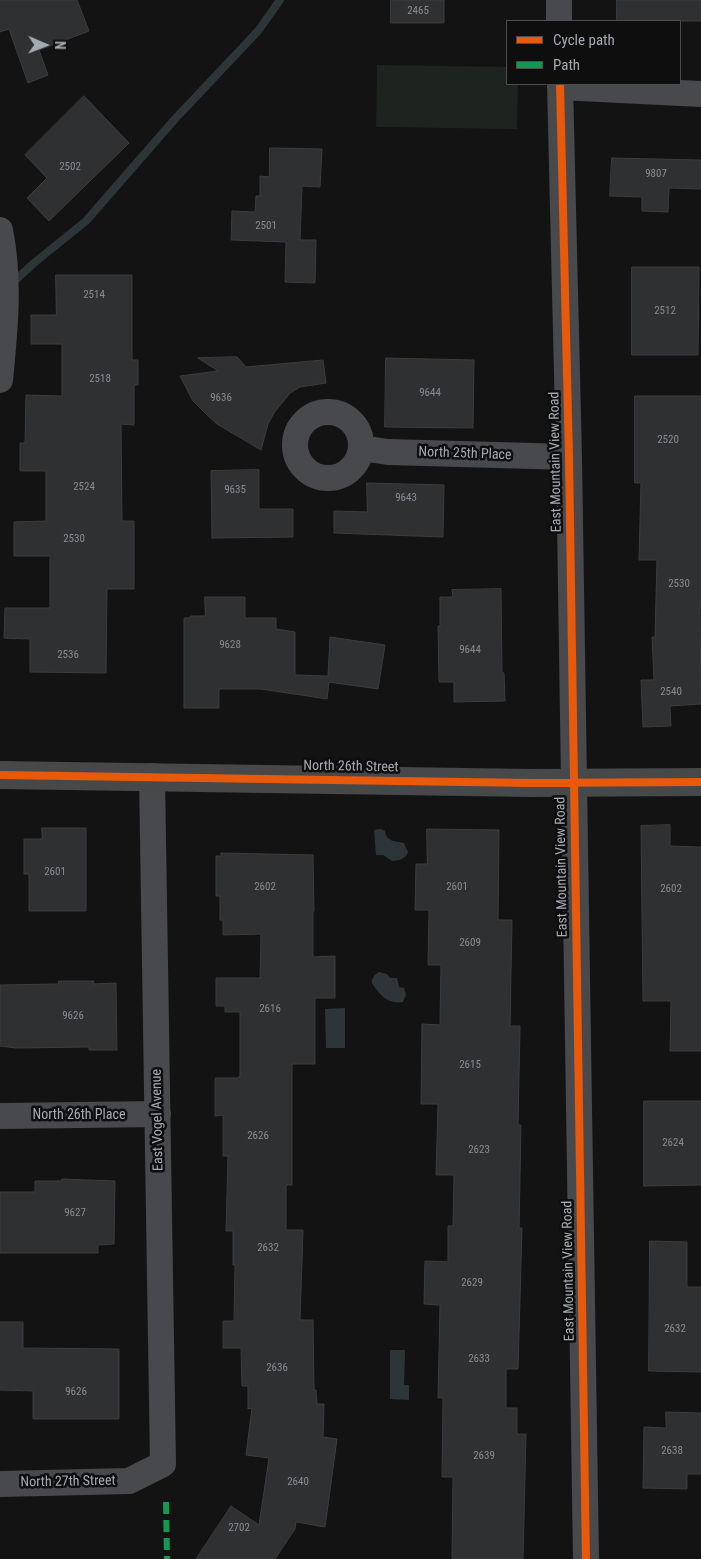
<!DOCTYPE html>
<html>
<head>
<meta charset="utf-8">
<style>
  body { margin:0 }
  #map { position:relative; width:701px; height:1559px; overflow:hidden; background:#131314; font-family:"Roboto Condensed",sans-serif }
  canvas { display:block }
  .legend { position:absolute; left:506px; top:20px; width:175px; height:65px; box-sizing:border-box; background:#0e0e0f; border:1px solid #4b4d51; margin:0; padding:6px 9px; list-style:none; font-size:15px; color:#a6abb3 }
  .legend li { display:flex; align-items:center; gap:10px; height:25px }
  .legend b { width:25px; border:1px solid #4b4d51 }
  .north { position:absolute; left:20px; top:20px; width:50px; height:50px; -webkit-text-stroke:4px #0e0e0f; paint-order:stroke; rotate:91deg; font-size:14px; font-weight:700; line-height:20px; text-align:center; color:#a6abb3 }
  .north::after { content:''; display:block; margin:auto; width:18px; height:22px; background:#a6abb3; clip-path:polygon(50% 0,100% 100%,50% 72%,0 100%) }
</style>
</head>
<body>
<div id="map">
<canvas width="701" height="1559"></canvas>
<ul class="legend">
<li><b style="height:6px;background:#e8590c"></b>Cycle path</li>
<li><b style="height:6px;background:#139951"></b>Path</li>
</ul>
<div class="north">N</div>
</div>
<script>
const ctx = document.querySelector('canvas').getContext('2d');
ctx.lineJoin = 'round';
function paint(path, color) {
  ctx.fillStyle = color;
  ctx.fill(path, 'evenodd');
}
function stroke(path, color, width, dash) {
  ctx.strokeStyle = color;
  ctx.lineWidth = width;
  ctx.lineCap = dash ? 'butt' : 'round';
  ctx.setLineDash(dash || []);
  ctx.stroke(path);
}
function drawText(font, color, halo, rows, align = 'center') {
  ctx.font = font + ' "Roboto Condensed",sans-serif';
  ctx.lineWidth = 5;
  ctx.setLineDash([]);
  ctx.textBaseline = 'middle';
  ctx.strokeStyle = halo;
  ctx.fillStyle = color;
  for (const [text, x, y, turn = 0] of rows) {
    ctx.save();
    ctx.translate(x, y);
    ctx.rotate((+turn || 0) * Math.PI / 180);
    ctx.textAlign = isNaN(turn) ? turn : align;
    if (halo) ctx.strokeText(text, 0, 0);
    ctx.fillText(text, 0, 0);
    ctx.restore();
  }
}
paint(new Path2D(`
  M377,65L507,67V84H518L517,129L376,127Z`), '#1d231e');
paint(new Path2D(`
  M381,829L385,831C386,842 396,841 404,843L408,852C405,860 399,860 392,861L383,855H376L374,830Z
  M379,972L387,974L390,978H397L399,987L404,988L406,995L403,1002C388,1005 379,994 372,983C372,977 374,975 379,972Z
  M345,1008V1048H326L325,1009Z
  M390,1350H405L404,1385H409V1400L390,1399Z`), '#2d3539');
stroke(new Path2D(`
  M12,283L34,263L86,221L175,119L258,31L280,0`), '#2d3539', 8);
const building = new Path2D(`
  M0,0H77L89,31L39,50L48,75L28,83L9,29L0,32Z
  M391,0H444V23H391Z
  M617,0H701V21H617Z
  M84,96L129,143L49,221L27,198L47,178L25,155Z
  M270,148L322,149L320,187L302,186L300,240H316L315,283L285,282L286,242L231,240L232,211L255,212L256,196H260V176L269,177Z
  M612,158L701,160V189L669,188L668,212L642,211V197L610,196Z
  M632,267H699L698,355H632Z
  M56,275H132V360H138V385H134V425L121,424L122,521H134V589H107L106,673L30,672V639L4,638L5,608H50V556H14V522L46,521V471H20V443H25L26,395L62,396V344H31V315H56Z
  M237,357L246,367L323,360L326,383L300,387L290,393L274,413L268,424L261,450L217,424L206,414L193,401L180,376L218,371L198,358Z
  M386,358L474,360L473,428L385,427Z
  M635,396H701V608H700L701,704L670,706L671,726L643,727L641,680H654L652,637H655L657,560H639L641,483H635Z
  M259,470V509H293V537L212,538L211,471Z
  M367,483L444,485L443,537L334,533V511L367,512Z
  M501,589L502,673H504L505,701L454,702V682H439L438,626H440V597H453L452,590Z
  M205,597H245V618H276V629L295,632V675L328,676L330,637L385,645L378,689L329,682L327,699L261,689H219V708H184V618H189L191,616H205Z
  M670,825V846L701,847V1051H670L671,1001H643L641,826Z
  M42,828H86V911H29V874H24V839H42Z
  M427,829L499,830L498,920H512L510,1026H520L518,1125H521L519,1228H522L518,1369H506V1408H517V1434H526L523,1559H452L453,1477H442L443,1398H438L440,1305L424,1304L425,1261L448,1262V1226H453L454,1175H436L438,1104H421L422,1024L440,1025L441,965H428L429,910H415L416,864H427Z
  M221,853L313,855L314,911H313V957L335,956V998H315V1064H292V1185H286V1230H303L300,1320H313L314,1390H316L317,1404H324L323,1437L337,1439L325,1527L296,1522L295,1529L275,1559H196L231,1506L259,1525L269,1458L246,1455L252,1408L248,1409V1386H242L241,1348H223V1321H234L235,1265H233V1231H226L228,1156H223V1115L215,1116V1078H238L240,1076V1012H225V1006H216V978H260L261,934L223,935V920H220V896H216V856H221Z
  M59,981H94L93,984L116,983L117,1050H89V1047L16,1048L0,1046V985L58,984Z
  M644,1101H701V1185L644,1186Z
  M62,1179L115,1181L114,1244L98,1245V1253H0V1192H35V1181H62Z
  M650,1241L687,1242V1287H701V1372L649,1371Z
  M0,1322H23V1348L119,1349V1419H33V1391L0,1390Z
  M666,1412L701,1413V1474H687V1489L643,1488L644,1427L666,1428Z`);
paint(building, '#2f3031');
stroke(building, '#3c3d40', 1);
stroke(new Path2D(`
  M559,0V21
  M560,84L569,457L586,1559
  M560,87L701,94
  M0,230C10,280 5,330 0,380
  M295 445a33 33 0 1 1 66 0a33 33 0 1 1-66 0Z
  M361,448L388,452L569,457
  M0,1116L158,1114
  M0,1484L129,1481L163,1464L152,776`), '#48494c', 26);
stroke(new Path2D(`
  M0,775L531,783L701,782`), '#47484a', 28);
stroke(new Path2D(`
  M166,1502L167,1559`), '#139951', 6, [12, 6]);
stroke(new Path2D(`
  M560,84L569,457L586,1559
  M0,775L531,783L701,782`), '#e8590c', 8);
drawText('11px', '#888c92', null, [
  ["2465",418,11],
  ["2502",70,167],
  ["9807",656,174],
  ["2501",266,226],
  ["2514",94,295],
  ["2512",665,311],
  ["2518",100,379],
  ["9644",430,393],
  ["9636",221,398],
  ["2520",668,440],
  ["2524",84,487],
  ["9635",235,490],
  ["9643",406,498],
  ["2530",74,539],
  ["2530",679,584],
  ["9628",230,645],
  ["9644",470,650],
  ["2536",68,655],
  ["2540",671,692],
  ["2601",55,872],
  ["2602",265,887],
  ["2601",457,887],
  ["2602",671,889],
  ["2609",470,943],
  ["2616",270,1009],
  ["9626",73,1016],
  ["2615",470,1065],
  ["2626",258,1136],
  ["2624",673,1143],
  ["2623",479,1150],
  ["9627",75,1213],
  ["2632",268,1248],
  ["2629",472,1283],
  ["2632",675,1329],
  ["2633",479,1359],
  ["2636",277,1368],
  ["9626",76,1392],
  ["2638",672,1451],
  ["2639",484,1456],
  ["2640",298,1482],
  ["2702",239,1528]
]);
drawText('14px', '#a6abb3', '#0e0e0f', [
  ["North 25th Place",465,454,2],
  ["East Mountain View Road",556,462,-91],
  ["North 26th Street",351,767,1],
  ["East Mountain View Road",562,867,-91],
  ["North 26th Place",79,1115],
  ["East Vogel Avenue",158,1120,-91],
  ["East Mountain View Road",569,1271,-91],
  ["North 27th Street",68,1482,-1]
]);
</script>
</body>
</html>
